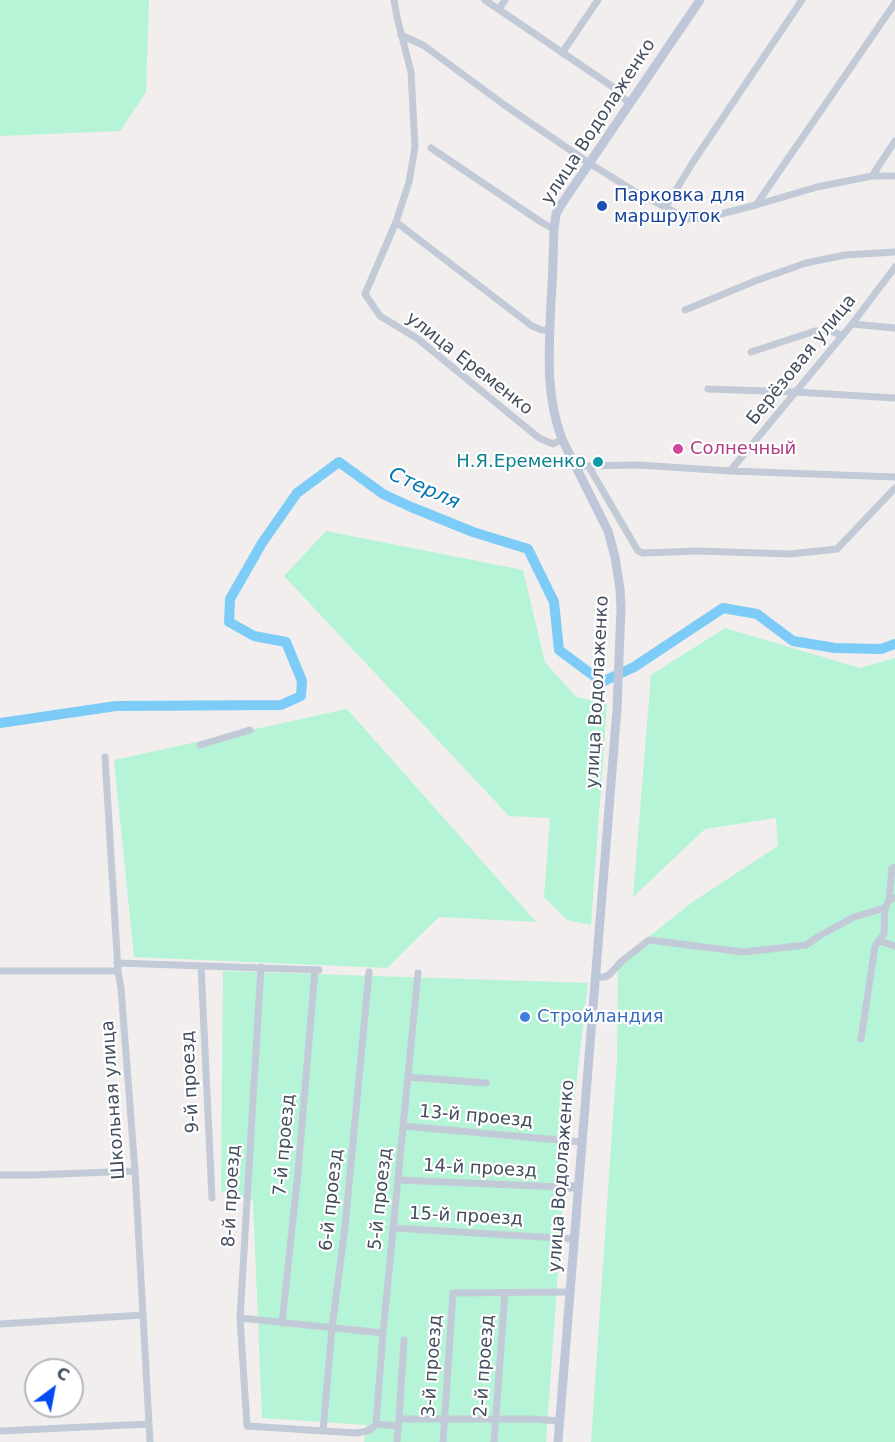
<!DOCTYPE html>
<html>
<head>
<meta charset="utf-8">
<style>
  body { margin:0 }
  #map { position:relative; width:895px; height:1442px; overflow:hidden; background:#f1eeed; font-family:"DejaVu Sans",sans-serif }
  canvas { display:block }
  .north { position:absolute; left:24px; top:1358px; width:60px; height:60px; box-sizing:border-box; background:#fff; border:2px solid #b4b8be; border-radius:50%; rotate:32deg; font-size:16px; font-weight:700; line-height:24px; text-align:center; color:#434d5d }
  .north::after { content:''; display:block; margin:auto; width:21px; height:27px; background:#0349f5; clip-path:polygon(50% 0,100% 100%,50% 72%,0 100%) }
</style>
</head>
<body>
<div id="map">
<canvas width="895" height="1442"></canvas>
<div class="north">С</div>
</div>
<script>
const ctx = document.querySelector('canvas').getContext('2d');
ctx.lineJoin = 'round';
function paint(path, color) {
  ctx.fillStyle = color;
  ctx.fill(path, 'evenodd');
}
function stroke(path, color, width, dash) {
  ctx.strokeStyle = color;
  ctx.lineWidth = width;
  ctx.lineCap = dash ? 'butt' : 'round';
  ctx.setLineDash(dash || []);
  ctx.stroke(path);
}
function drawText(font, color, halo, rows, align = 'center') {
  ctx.font = font + ' "DejaVu Sans",sans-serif';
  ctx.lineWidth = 4.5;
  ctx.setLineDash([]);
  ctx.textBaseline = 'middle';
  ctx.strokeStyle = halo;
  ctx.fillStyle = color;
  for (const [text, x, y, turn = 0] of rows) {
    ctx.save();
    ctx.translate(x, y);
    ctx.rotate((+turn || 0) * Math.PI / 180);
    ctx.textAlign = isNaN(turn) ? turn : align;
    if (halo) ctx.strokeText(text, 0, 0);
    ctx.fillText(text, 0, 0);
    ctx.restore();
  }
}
paint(new Path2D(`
  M0,0H149L146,92L120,131L0,136Z
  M326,531L523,570L545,662L576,697L607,704L591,925L567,920L544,897L550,818L509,816L284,576Z
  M725,628L860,668L895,658V1442H591L617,1058L618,961L694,901L778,846L776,818L705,829L633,897L651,675Z
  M347,709L536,922L439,917L387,968L134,957L114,760Z
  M223,971L588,983L564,1187L546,1442H364L366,1425L262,1418L253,1200L221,1191Z`), '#b6f4d7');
stroke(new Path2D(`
  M0,723L116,706L281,705L301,696L302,681L286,642L254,636L229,622L230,599L262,543L297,493L339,462L383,494L411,507L473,532L528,549L554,602L559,650L602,682L634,667L723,608L757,614L793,641L835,648L881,649L895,644`), '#7dccf7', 10);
stroke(new Path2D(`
  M394,0L397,17L411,72L415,147L409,182L396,222L365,294L380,316L418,339L539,438L553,444L562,439
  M485,0L616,89L629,104
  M499,9L505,0
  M401,35L423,45L503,104L589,163L634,191L688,219L705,218L756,205L817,187L872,176H895
  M562,53L598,0
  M431,148L541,222L554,229
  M872,176L895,141
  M756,205L895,3
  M665,208L693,162L802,0
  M396,222L532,326L542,330H550
  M685,310L755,281L806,263L845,255L895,252
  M852,324L895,328
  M751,352L815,331L834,332L842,336
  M708,389L795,392L895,398
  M575,466L639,465L730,471L895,477
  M589,467L638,551L643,553L697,551L790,554L837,549L895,488
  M730,471L852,324L895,267
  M200,745L250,730
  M105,757L118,971L121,988L135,1171L150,1442
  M889,900L892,868L895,867
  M879,941L895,946
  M117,963L319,970
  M201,966L212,1198
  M261,967L240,1318L247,1426L356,1433C364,1432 372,1431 376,1424L383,1333L418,973
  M0,971H118
  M595,977H605L609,975L622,961L649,940L743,952L806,945L819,936L854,917L885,908
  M861,1039L875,946L884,934L885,908L889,900L895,898
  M408,1077L486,1083
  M403,1126L582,1142
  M0,1175H33L135,1171
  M398,1180L561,1187
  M393,1228L574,1239
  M240,1318L383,1333
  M282,1323L298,1172L315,970
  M0,1324L143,1315
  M399,1419H533L559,1421
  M376,1424L398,1426
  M0,1431L149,1424
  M323,1431L332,1328L345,1227L369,972
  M397,1442L399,1419L404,1340
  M443,1442L453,1293L570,1292
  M494,1442L505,1293`), '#c2cad7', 7);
stroke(new Path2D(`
  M561,1187H578
  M558,1442L617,709L621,608L620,589L615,557L608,531L562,439C545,394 549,349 551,302C553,278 553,253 554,229L556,214L561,205L700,0`), '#bdc7d9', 9);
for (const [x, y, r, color] of [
  [602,206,6,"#1a4fb4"],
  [678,449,6,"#d1479c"],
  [598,462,6,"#0f9aa8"],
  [525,1017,6,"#3f7fe0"]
]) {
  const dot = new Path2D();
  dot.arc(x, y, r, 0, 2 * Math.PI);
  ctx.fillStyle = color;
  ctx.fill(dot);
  stroke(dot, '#fff', 2);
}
drawText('18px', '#434d5d', '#fff', [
  ["улица Водолаженко",599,122,-57],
  ["Берёзовая улица",802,360,-51],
  ["улица Еременко",469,364,38],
  ["улица Водолаженко",598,692,-87],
  ["9-й проезд",191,1082,-93],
  ["Школьная улица",114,1100,-94],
  ["13-й проезд",476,1117,5],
  ["7-й проезд",285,1145,-85],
  ["14-й проезд",480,1169,3],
  ["улица Водолаженко",562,1176,-86],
  ["8-й проезд",232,1196,-87],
  ["5-й проезд",381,1199,-84],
  ["6-й проезд",332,1200,-84],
  ["15-й проезд",466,1217,3],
  ["3-й проезд",433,1366,-86],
  ["2-й проезд",485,1366,-86]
]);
drawText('18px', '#164399', '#fff', [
  ["Парковка для",614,196],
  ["маршруток",614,217]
], 'left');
drawText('18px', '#b23c85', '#fff', [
  ["Солнечный",690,449]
], 'left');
drawText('18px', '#0d838f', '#fff', [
  ["Н.Я.Еременко",586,462]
], 'right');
drawText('18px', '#366cbe', '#fff', [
  ["Стройландия",537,1017]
], 'left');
drawText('italic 20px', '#0074b4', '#fff', [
  ["Стерля",424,489,24]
]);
</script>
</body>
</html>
